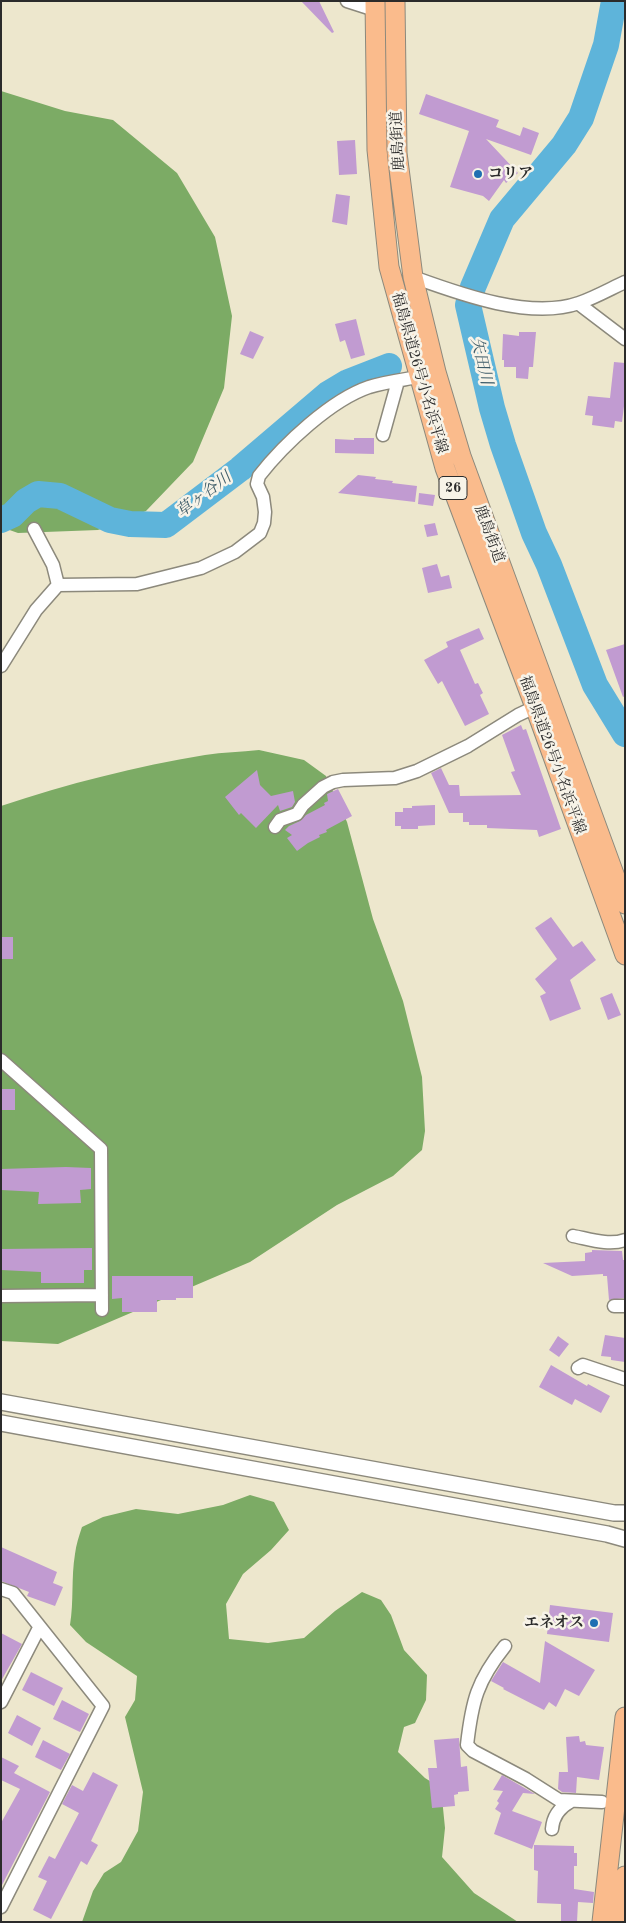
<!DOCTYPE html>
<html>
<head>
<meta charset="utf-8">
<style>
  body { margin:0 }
  #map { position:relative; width:626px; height:1923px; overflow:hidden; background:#ede7cd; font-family:"Old Standard TT",serif }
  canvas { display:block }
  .frame { position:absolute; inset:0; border:2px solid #2b2b2b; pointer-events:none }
</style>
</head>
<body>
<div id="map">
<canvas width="626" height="1923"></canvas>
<div class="frame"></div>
</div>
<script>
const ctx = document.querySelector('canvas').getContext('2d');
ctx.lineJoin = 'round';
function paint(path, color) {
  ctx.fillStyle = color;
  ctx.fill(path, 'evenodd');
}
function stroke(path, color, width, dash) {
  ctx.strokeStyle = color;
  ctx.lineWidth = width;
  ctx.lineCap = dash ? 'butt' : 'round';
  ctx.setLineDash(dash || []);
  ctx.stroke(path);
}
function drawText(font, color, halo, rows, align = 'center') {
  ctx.font = font + ' "Old Standard TT","Noto Serif JP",serif';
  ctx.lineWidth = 5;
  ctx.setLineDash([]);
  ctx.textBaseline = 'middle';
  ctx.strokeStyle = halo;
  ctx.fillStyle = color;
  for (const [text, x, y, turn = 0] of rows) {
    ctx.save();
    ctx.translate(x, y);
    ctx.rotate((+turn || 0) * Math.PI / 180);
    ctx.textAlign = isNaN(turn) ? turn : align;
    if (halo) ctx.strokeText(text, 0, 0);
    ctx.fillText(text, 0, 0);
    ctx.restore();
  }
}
paint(new Path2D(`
  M1,91L65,111L113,120L177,173L215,237L232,316L224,388L193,462L146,511L98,530L18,533L1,527Z
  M259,750L304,760L326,776L347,822L373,919L403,1001L422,1077L425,1131L422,1150L393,1176L337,1205L250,1262L58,1344L1,1341V806C67,784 137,766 205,755C223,752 241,752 259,750Z
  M250,1495L274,1502L289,1530L271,1550L243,1574L226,1604L229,1639L268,1643L304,1638L335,1611L362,1592L381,1600L391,1615L404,1650L427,1675L426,1700L415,1723L404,1727L398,1752L425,1778L441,1788L445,1828L442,1857L474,1893L518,1922H82L93,1891L104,1873L121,1862L138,1831L143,1792L125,1717L135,1700L137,1676L86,1642L70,1625C74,1601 71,1578 75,1554C76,1545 79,1536 82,1527L103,1517L136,1509L178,1514L223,1505Z`), '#7cab65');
stroke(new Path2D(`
  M614,1L606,45L581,118L564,145L502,219L473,287L468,305L492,408L503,445L534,533L549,565L595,685L625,734
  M1,520L12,515L26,501L38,494L60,496L110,520L130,524L166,525L240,469L328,394L348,382L389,366`), '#5eb4da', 26);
paint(new Path2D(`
  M301,1H319L334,32L332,33Z
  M426,94L499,120L496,127L520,136L523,127L539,133L531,155L486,139L518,173L506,183L504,180L489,201L483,196L450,187L469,131L419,114Z
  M355,140L357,174L339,175L337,141Z
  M336,194L350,196L347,225L332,222Z
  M356,319L365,355L351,359L345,340L340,342L335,324Z
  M250,331L264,337L253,359L240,354Z
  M519,332H536L533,367H529L528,379L516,378V367H504V360H502L503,334L519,336Z
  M614,362L625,363V398L622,422L615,421L614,428L592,425L593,416L585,415L588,396L610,398Z
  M354,438H374V454L335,453V439L354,440Z
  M358,475L376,477L375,479L393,481L392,483L417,486L415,502L338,493Z
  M419,493L435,495L433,506L418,504Z
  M435,523L438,535L427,537L424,525Z
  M437,564L441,577L449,575L452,588L428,593L422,568Z
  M479,628L484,639L460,650L475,684L478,683L483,693L480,695L489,714L465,726L442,681L438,684L424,660L448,647L446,642Z
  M625,644V696L623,697L606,650Z
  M521,725L523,730L526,729L561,829L539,837L537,830L487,828V825H469V822H463V813H449L431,773L441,768L449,785H459L460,796L521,795L511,772L515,771L502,735Z
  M257,770L260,785L271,796L293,791L295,802L292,807L280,811L278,805L256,828L241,813L239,815L225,797Z
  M338,789L352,816L326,830L327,832L319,835L320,837L308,843L297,851L287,838L292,835L285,830L289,826L300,821L306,815L325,805L324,803L328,801L327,794Z
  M435,805V825L418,826V829H401V826H395V812H403V808H412V806Z
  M551,917L573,947L582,941L596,960L570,980L581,1009L550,1021L540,996L546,993L535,979L557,959L535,928Z
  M1,937H13V959H1Z
  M612,993L621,1015L608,1020L600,998Z
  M1,1089H15V1110H1Z
  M66,1167L91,1168V1189L80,1190L81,1203L38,1204L39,1192L1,1190V1169Z
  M92,1248V1270H84V1283H41V1272L1,1270V1249Z
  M592,1250L622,1251L623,1260H625V1298L609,1300L607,1276H603V1274L572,1276L543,1263L585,1261V1253L592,1252Z
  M112,1276H193V1298H176V1300H157V1312H122V1298L112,1299Z
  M605,1335L625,1338V1362L611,1360V1357L601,1356Z
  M558,1336L569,1344L559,1357L549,1350Z
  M551,1365L587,1386L588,1384L610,1396L601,1413L575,1399L572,1405L539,1387Z
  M1,1547L57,1572L53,1583L63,1587L55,1606L27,1596L29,1592L1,1581Z
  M550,1605L613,1613L609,1642L547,1634Z
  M1,1633L22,1644L1,1681Z
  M545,1641L595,1670L579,1696L565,1689L556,1707L549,1702L544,1710L503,1689L504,1688L491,1681L503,1662L540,1683Z
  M31,1672L63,1688L54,1706L22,1690Z
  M62,1700L89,1714L80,1732L53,1719Z
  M17,1715L41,1728L32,1746L8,1733Z
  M579,1736L580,1742L585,1741L586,1745L604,1747L599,1780L577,1777L576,1793L562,1792L558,1789L559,1772H568L566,1737Z
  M459,1738L461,1767L467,1766L469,1791L458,1792V1794L454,1795L455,1806L432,1808L428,1768H437L434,1740Z
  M43,1740L70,1754L61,1770L35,1757Z
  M1,1757L19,1766L14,1773L50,1792L1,1887V1823L20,1789L1,1780Z
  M93,1772L118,1785L91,1841L98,1845L87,1865L81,1861L51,1919L33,1910L47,1881L38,1877L49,1856L55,1859L79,1813L62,1804L72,1785L83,1791Z
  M502,1775L535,1794L523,1793L512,1811L542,1822L532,1849L494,1834L501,1813L495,1809L499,1803L497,1801L503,1791L493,1790Z
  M534,1845L574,1846V1853H577V1866H574V1889L594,1892L593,1903L578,1902L577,1922H561V1904L537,1903L538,1871L534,1870Z`), '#c19bd1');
const minor = new Path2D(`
  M347,1L375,10
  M413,277C460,294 530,320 579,303C594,298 610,289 625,282
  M579,304L625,339
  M383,435L398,381
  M34,529L53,565L58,585
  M1,666L36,610L58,585L137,584L201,568L235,552L260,533L264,523L265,512L263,497L257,484L259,476C284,444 331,400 369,387C385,382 402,380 418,377
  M275,827L280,820L297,814L303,805L323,787L333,782L343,780L395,778L417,771L468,746L518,715L535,707
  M1,1060L101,1149L102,1310
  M573,1236C589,1239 609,1246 625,1240
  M1,1296L102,1295
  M614,1306H625
  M578,1368L583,1365L625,1379
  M1,1589L13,1593L103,1706L1,1907
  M505,1646C477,1681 472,1701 467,1745L473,1751L526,1779L559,1800L602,1802
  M1,1702L39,1628
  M552,1829C553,1816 559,1808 570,1802`);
const tertiary = new Path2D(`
  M1,1402L614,1513H625
  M1,1423L607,1534L625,1539`);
const primary = new Path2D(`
  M375,1L377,150L389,267L445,468L535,707L625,955
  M395,1L397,153L413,277L436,372L461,456L625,904
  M602,1922L625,1717
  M620,1922L625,1876`);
stroke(minor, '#8c897c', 15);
stroke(tertiary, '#8c897c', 18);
stroke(primary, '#8c897c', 21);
stroke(minor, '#fff', 12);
stroke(tertiary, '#fff', 15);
stroke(primary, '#fabb8c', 19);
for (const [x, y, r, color] of [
  [478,174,5,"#1f6fb2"],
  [594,1623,5,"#1f6fb2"]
]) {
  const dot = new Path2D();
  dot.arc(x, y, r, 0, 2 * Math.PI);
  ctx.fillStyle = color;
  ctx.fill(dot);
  stroke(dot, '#f7f3e8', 2);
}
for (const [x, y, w] of [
  [453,488,28]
]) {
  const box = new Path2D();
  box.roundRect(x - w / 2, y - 11.5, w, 23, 4);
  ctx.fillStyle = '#f7f3e8';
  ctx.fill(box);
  stroke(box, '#2b2b2b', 1);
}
drawText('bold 14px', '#2b2b2b', null, [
  ["26",453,488]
]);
drawText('15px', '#2b2b2b', '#f7f3e8', [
  ["鹿島街道",398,141,-93],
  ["福島県道26号小名浜平線",419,373,74],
  ["鹿島街道",489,534,70],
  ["福島県道26号小名浜平線",552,755,70]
]);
drawText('bold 15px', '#2b2b2b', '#f7f3e8', [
  ["コリア",488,174],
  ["エネオス",584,1623,"right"]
], 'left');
drawText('italic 16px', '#3d5b68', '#f7f3e8', [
  ["矢田川",481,361,77],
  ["草ヶ谷川",204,495,-37]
]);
</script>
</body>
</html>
